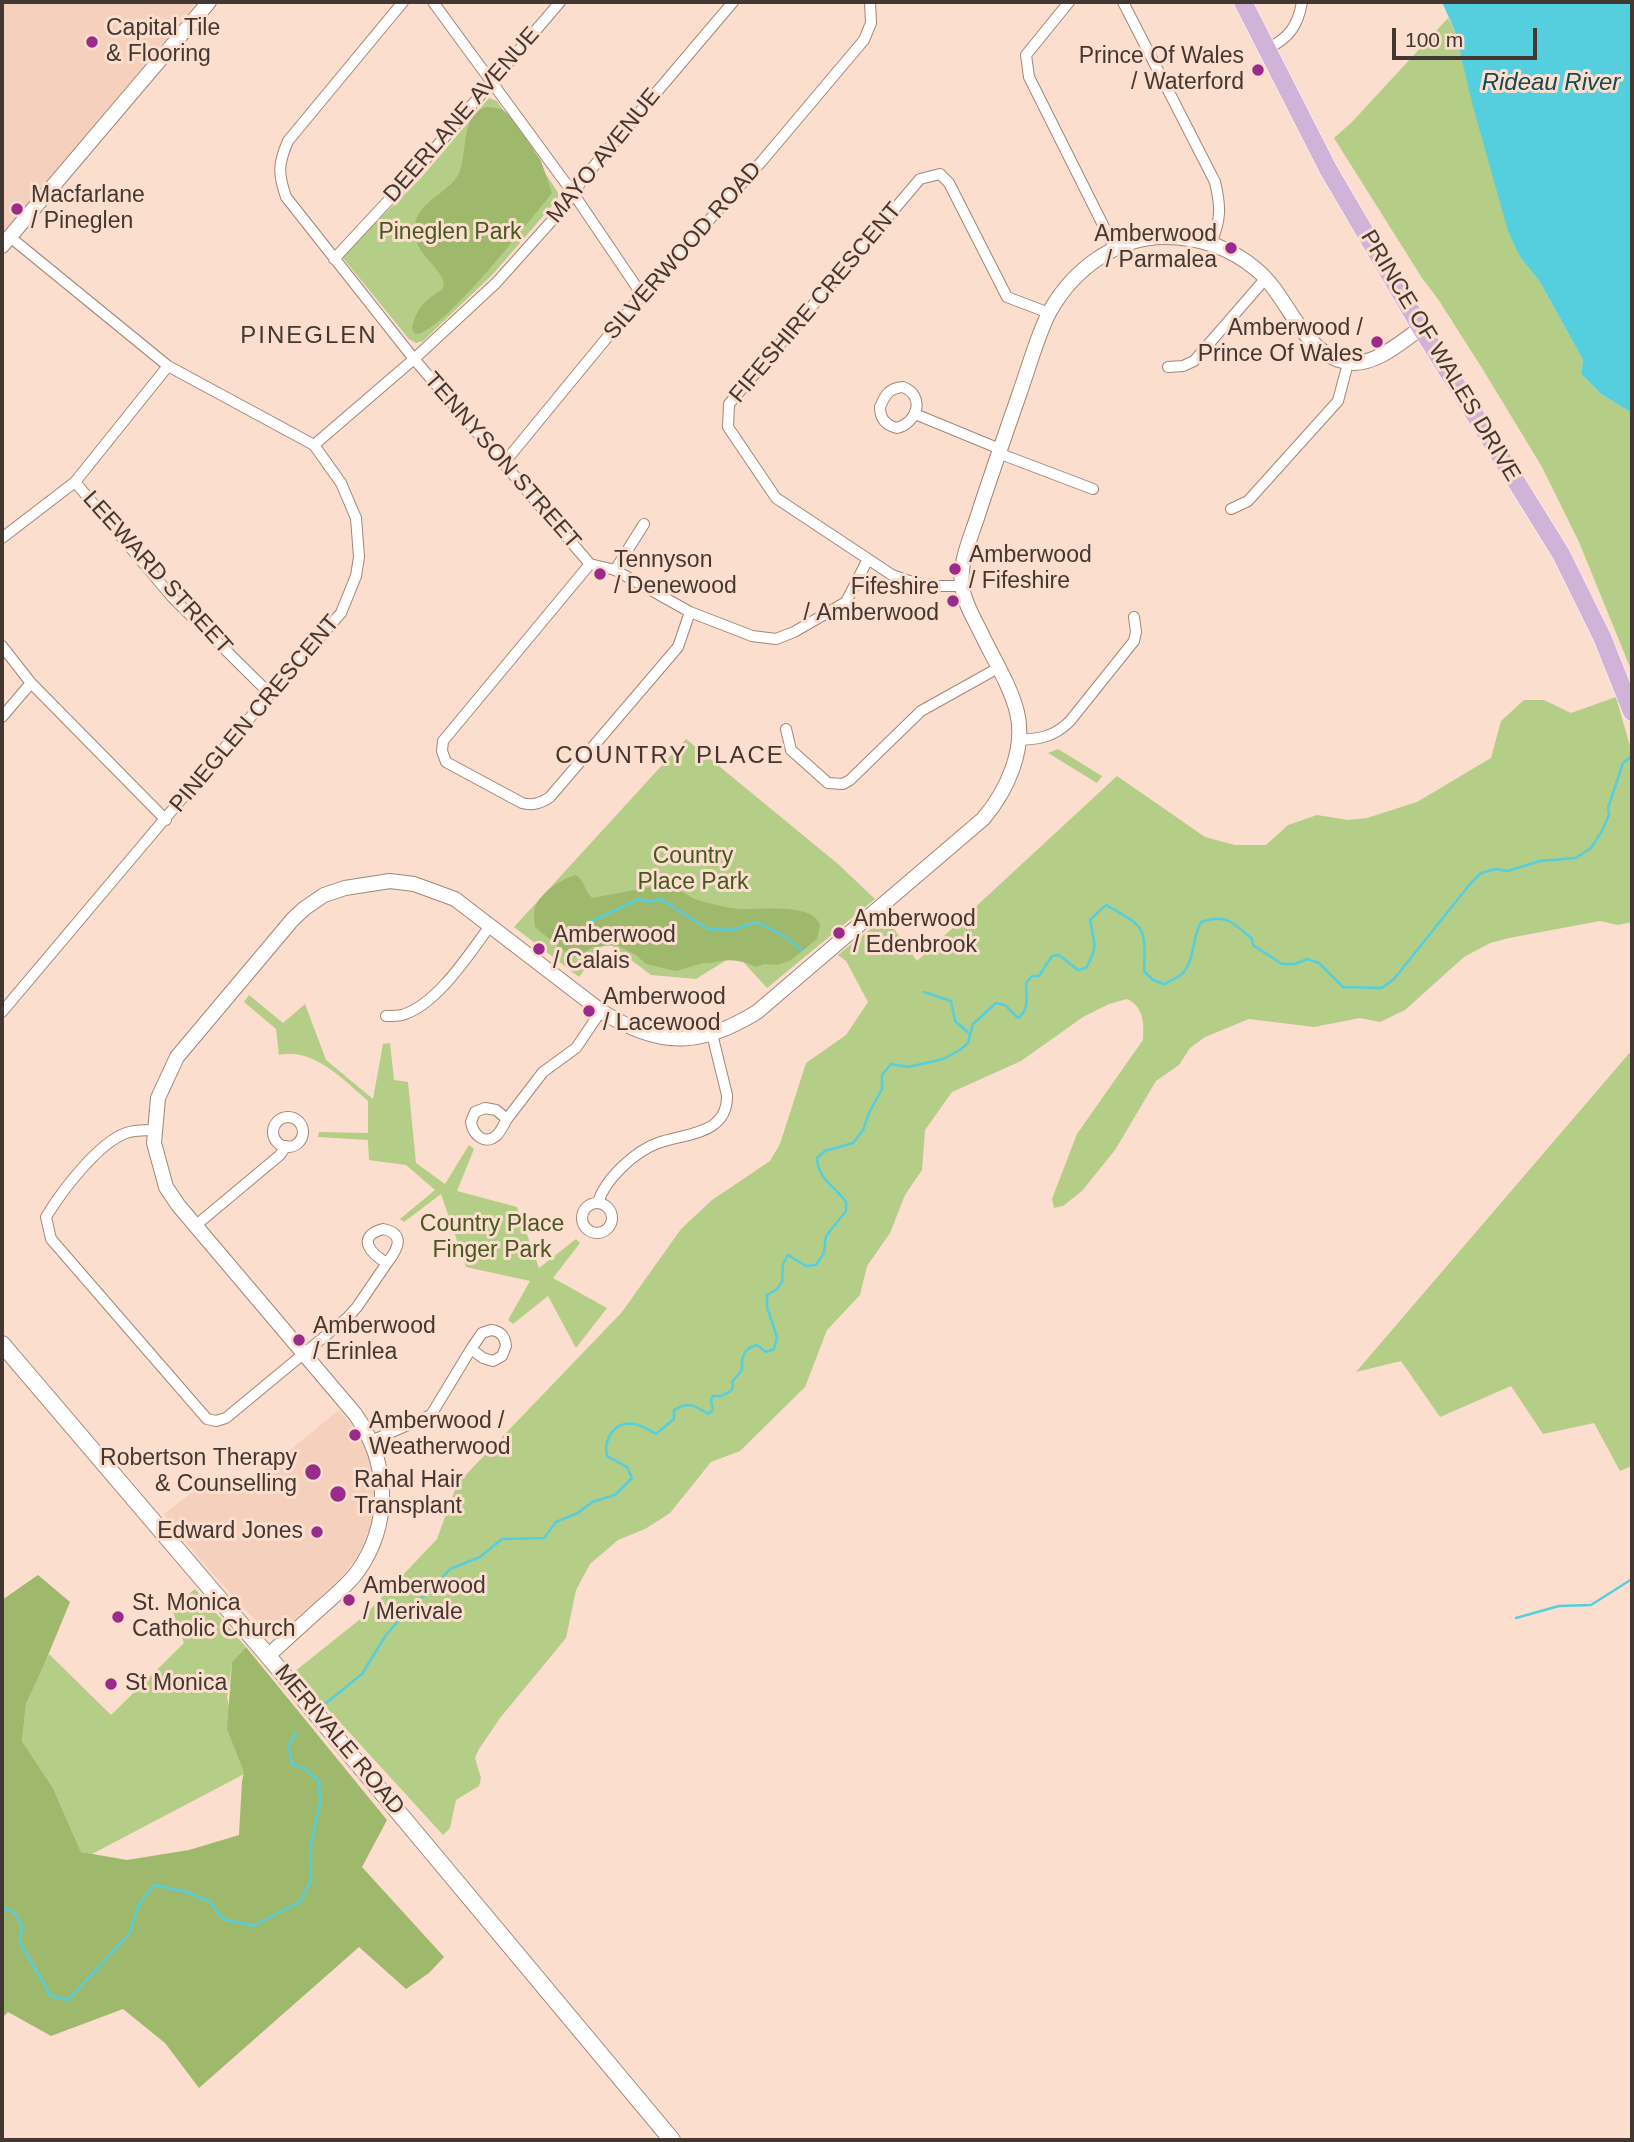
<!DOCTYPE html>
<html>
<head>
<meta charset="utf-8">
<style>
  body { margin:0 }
  #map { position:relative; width:1634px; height:2142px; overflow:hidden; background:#fcdece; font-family:Helvetica,sans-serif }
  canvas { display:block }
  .frame { position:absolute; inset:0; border:4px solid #433731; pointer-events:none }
  .scale { position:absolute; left:1392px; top:28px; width:145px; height:32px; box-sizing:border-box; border:4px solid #433731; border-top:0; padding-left:9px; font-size:21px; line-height:24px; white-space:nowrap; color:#433731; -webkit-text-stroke:5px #fcdece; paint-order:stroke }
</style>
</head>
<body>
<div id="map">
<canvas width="1634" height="2142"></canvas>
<div class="frame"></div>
<div class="scale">100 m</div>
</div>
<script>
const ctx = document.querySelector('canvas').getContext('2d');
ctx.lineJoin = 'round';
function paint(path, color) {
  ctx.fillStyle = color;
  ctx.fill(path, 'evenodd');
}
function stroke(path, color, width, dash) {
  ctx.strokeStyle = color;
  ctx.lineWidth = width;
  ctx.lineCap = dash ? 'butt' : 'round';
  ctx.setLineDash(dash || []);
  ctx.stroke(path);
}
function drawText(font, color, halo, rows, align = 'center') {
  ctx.font = font + ' Helvetica,sans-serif';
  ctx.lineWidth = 6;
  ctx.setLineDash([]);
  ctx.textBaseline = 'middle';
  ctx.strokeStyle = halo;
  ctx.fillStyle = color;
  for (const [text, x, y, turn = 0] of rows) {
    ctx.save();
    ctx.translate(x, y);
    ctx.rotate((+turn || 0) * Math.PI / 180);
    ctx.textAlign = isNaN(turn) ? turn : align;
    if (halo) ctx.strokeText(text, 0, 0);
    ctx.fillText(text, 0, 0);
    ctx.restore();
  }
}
paint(new Path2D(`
  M2,2H197L2,236Z
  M339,1410L359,1434L370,1459L377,1488L371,1526L357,1557L337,1583L281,1631L266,1632L201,1561L164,1514L200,1486L256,1478Z`), '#f5d0bd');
paint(new Path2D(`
  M1448,18L1456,34L1520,257L1540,282L1583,360L1581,374L1601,394L1632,413V672L1579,542L1542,467L1482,368L1438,299L1422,278L1334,138L1352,122Z
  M489,98L497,101L559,194L557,200L493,274L423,341L416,343L409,339L343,258L345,253L421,178Z
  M1616,697L1632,753V922L1618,925L1600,921L1509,938L1490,943L1464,957L1405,1010L1380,1022L1360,1018L1314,1027L1249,1019L1205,1037L1190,1048L1179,1065L1156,1081L1115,1150L1082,1191L1063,1206L1054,1208L1052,1199L1077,1134L1143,1040C1144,1023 1144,1007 1127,999L1109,1004L1083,1017L1021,1061L952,1092L925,1130L922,1170L905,1195L890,1233L867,1266L860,1295L827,1330L805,1387L740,1451L711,1462L670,1513L645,1529L618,1540L590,1564L576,1590L566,1638L500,1718L479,1749L475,1758L481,1778L479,1786L456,1800L450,1828L443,1835L294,1672L363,1617L437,1539L457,1484L622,1312L681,1229L712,1200L770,1161L780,1144L806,1063L846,1035L868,1002L846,961L838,955L874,926L894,929L917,961L1117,776L1205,837L1235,845H1266L1288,825L1317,815L1348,820L1367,818L1417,802L1491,758L1501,721L1524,700H1544L1571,713Z
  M686,739L838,864L875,899L767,988L736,954L696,979L651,975L606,941L579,977L514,927Z
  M1058,749L1102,776L1097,783L1048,753Z
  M249,995L283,1023L305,1004L326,1060L373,1099L383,1044L390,1043L394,1080L408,1082L416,1163L445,1184L469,1145L474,1149L457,1191L517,1207L539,1268L576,1239L580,1243L553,1278L607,1308L576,1348L548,1296L513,1324L508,1320L530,1281L466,1267L441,1194L404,1222L400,1219L435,1190L406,1165L369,1160L368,1140L318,1137L319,1132L368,1133V1101C344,1080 313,1047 279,1055L276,1029L244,1002Z
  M1632,1050V1466L1620,1471L1594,1423L1543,1434L1511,1386L1440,1417L1401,1361L1356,1372Z
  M195,1589L246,1647L232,1662L227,1698L248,1772L92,1854L81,1852L53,1788L22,1741L26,1704L49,1654L111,1715L184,1643L173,1612L178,1603Z`), '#b4cd87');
paint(new Path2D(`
  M487,107L502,109L513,119L541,161L552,193C530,220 446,328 418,334L414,333L412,328C415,316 419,306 430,298C434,295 441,291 443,288C449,277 423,257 419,247C416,243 415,231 415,226C416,202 450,193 459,173C468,153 460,113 487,107Z
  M576,875C584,880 584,890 592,898L667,884C679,888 688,898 701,901C713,904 726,908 739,909C758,910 813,902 820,925L817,939L791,960L778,965L765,964L756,967C745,961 732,959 720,961C713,962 709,964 703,963L676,971L646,964L636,955L616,945L593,947L578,957L570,956L535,927C534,919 533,912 536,905C543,891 562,879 576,875Z
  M38,1575L70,1602L44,1665L26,1704L22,1741L53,1788L81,1852L127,1860L189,1850L239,1835L242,1781L244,1772L227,1729L232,1662L246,1647L387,1820L362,1867L444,1957L429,1973L406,1989L359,1947L199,2088L165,2043L123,2009L51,2036L8,2012L2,2018V1600Z`), '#9eb96b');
paint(new Path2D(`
  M1442,2H1632V413L1601,394L1581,374L1583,360L1540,282L1520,257L1508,231L1472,103L1456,34Z`), '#55cfdd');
stroke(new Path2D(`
  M590,922L639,899L648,902L660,899L708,929L732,930L756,922C773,930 788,937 801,950
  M924,992L951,1001L955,1021L970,1034
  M1516,1618L1559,1606L1591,1605L1632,1579
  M326,1703L362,1674L386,1635L415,1602L427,1594L450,1569L480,1557L502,1539L544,1538L556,1522L578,1513L592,1502L615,1495L632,1478L627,1467L607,1456C603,1438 615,1421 635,1424C643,1426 649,1430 656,1434L674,1419V1410C689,1401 694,1405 708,1414L713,1410L711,1400L713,1396H721L731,1391L733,1387L732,1382L742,1370C741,1357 744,1348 757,1345L766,1352L774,1349L777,1337L767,1307V1295L776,1290L782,1282L783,1264L788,1255L806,1266L816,1265L824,1253L826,1236L846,1211V1202C834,1185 818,1180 817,1158L825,1151L853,1143L863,1130L869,1113L882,1089V1075L891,1064L908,1067L922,1064L943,1059L960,1050L968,1043L973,1024L996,1003L1005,1005L1018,1018C1030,1010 1026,995 1026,983L1032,976H1039L1052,956L1059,955L1078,970L1086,968C1099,945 1094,944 1090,920L1106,905C1145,927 1146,926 1144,971L1153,980L1164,984C1170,981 1180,977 1184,972C1195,957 1192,938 1201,922C1226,913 1234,923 1252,939L1253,945L1282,964H1295L1307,959L1319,963L1343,987L1382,988L1394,979L1470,884L1481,873L1496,869L1508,871L1540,861L1576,858L1591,848L1602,831L1609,815L1608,808L1623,763L1632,756
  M2,1907L15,1913L22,1926L20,1943L51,1996L68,2000L130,1933L138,1906L154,1885L187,1892L210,1902L223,1919L253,1926L300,1902L311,1880L310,1848L320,1803L319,1781L305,1769L292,1764L288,1746L296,1733`), '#55cfdd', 2.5);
const minor = new Path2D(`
  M403,2L288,141C278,164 278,174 286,197L414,359L590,564L615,570L690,612L752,636L776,639L794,632L846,602L868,559
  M433,2L573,193L642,295
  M1069,2L1026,55L1029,77L1115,249
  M1123,2L1215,182C1221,207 1221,220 1211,243
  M1267,49C1289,38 1298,26 1302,2
  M334,259L413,174L560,2
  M1168,367L1183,366L1194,361L1266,278
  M903,387C926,396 917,423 897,428C885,425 880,418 880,407C885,395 889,388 903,387Z
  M915,414L1000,449
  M314,445L414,359L496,283L565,206L583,179L733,2
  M998,453L1093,489
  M504,463L642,295L762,161L864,40L871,23L870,2
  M75,482L172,597L270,694
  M1231,509L1248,501L1338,401L1348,363
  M2,538L75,482L168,366
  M590,564L443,741L442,751L446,762L522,803C533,806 541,803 550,797L678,647L690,612
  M615,570L644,524
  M962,586H937L915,583L892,575L776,498L728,427L729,404L920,179L940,174L949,183L1007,297L1049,313
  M2,646L31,683L166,820
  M2,717L31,683
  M786,729L791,750L828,783L843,784L850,780L921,711L998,668
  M1018,740C1040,739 1054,737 1070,721L1134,641L1136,632L1134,617
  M2,1012L270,694L341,613L356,576L359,557L356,518L341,483L314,445L168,366L10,237
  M386,1016C391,1016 397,1016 402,1015C437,1005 469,954 490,926
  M485,1108L496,1110L507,1119C504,1124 501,1131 497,1135C485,1146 473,1135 471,1122L475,1112Z
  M273 1132a15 15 0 1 1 30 0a15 15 0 1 1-30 0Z
  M507,1119L543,1072L576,1048L601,1011
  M154,1130C146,1130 134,1130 126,1133C98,1143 61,1192 46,1217L51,1239L207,1419L216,1421L226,1418L348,1317L357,1307L387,1263
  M598,1203C604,1180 635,1151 658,1143C686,1133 728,1135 727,1095L712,1034
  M582 1218a15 15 0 1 1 30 0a15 15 0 1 1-30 0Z
  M195,1226L280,1155L286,1146
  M383,1229C406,1234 398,1249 387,1263C371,1254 355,1237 383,1229Z
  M491,1330C501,1331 505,1337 506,1346L502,1356L493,1361L483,1358L471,1349L482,1333Z
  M371,1441L431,1415L471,1349`);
const tertiary = new Path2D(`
  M2,246L209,2
  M268,1656C286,1639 305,1622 324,1605C336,1594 349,1584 358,1571C392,1522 389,1462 355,1414L178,1205L166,1187L154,1143L158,1098L177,1057L293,919L305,908L324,895L345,888L390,881L414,884L455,899L601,1011C658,1047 699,1048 757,1012L983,819C1007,791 1026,749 1017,712C1010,685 994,660 982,635C975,620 964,603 962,586C959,562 971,537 978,515C991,475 1005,435 1019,395C1028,370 1038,333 1050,311C1073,270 1116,237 1165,237C1199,237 1230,247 1257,270C1289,297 1302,353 1346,362C1373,368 1401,342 1421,328`);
const secondary = new Path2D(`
  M2,1344L268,1656L672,2140`);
const primary = new Path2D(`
  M1243,2L1328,169L1421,328L1561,554L1602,637L1632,712`);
stroke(minor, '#a18678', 12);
stroke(tertiary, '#a18678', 16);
stroke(secondary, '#a18678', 18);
stroke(primary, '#fff', 19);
stroke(minor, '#fff', 10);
stroke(tertiary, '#fff', 14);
stroke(secondary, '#fff', 16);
stroke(primary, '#d0b3d7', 18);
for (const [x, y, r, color] of [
  [92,42,7,"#9a2b8a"],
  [1258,70,7,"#9a2b8a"],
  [17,209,7,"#9a2b8a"],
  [1231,248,7,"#9a2b8a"],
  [1377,342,7,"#9a2b8a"],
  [955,569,7,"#9a2b8a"],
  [600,574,7,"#9a2b8a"],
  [953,601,7,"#9a2b8a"],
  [839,933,7,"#9a2b8a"],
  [539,949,7,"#9a2b8a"],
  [589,1011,7,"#9a2b8a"],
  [299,1340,7,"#9a2b8a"],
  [355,1435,7,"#9a2b8a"],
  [313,1472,9,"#9a2b8a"],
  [338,1494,9,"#9a2b8a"],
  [317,1532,7,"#9a2b8a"],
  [349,1600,7,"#9a2b8a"],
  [118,1617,7,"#9a2b8a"],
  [111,1684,7,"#9a2b8a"]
]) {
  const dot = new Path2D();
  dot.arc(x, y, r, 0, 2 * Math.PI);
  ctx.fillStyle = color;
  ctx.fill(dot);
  stroke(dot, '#fcdece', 2.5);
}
drawText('23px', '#433731', '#fcdece', [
  ["Capital Tile",106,29],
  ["& Flooring",106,55],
  ["Prince Of Wales",1244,57,"right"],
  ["/ Waterford",1244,83,"right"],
  ["Macfarlane",31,196],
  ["/ Pineglen",31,222],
  ["Amberwood",1217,235,"right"],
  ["/ Parmalea",1217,261,"right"],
  ["Amberwood /",1363,329,"right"],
  ["Prince Of Wales",1363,355,"right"],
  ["Amberwood",969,556],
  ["/ Fifeshire",969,582],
  ["Tennyson",614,561],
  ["/ Denewood",614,587],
  ["Fifeshire",939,588,"right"],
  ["/ Amberwood",939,614,"right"],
  ["Amberwood",853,920],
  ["/ Edenbrook",853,946],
  ["Amberwood",553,936],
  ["/ Calais",553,962],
  ["Amberwood",603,998],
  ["/ Lacewood",603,1024],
  ["Amberwood",313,1327],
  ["/ Erinlea",313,1353],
  ["Amberwood /",369,1422],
  ["Weatherwood",369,1448],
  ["Robertson Therapy",297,1459,"right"],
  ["& Counselling",297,1485,"right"],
  ["Rahal Hair",354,1481],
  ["Transplant",354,1507],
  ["Edward Jones",303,1532,"right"],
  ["Amberwood",363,1587],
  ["/ Merivale",363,1613],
  ["St. Monica",132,1604],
  ["Catholic Church",132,1630],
  ["St Monica",125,1684]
], 'left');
drawText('23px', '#433731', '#fcdece', [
  ["DEERLANE AVENUE",462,115,-49],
  ["MAYO AVENUE",604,156,-51],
  ["SILVERWOOD ROAD",683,251,-49],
  ["FIFESHIRE CRESCENT",816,303,-50],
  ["PRINCE OF WALES DRIVE",1440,356,59],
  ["TENNYSON STREET",502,461,49],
  ["LEEWARD STREET",157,573,48],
  ["PINEGLEN CRESCENT",255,714,-50],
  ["MERIVALE ROAD",339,1740,50]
]);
drawText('23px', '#475921', '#fcdece', [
  ["Pineglen Park",450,233],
  ["Country",693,857],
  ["Place Park",693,883],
  ["Country Place",492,1225],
  ["Finger Park",492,1251]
]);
drawText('italic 24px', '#144a50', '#fcdece', [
  ["Rideau River",1551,83]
]);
ctx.letterSpacing = '2px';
drawText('24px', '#433731', '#fcdece', [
  ["PINEGLEN",309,336],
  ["COUNTRY PLACE",670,756]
]);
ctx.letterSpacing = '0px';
</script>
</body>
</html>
